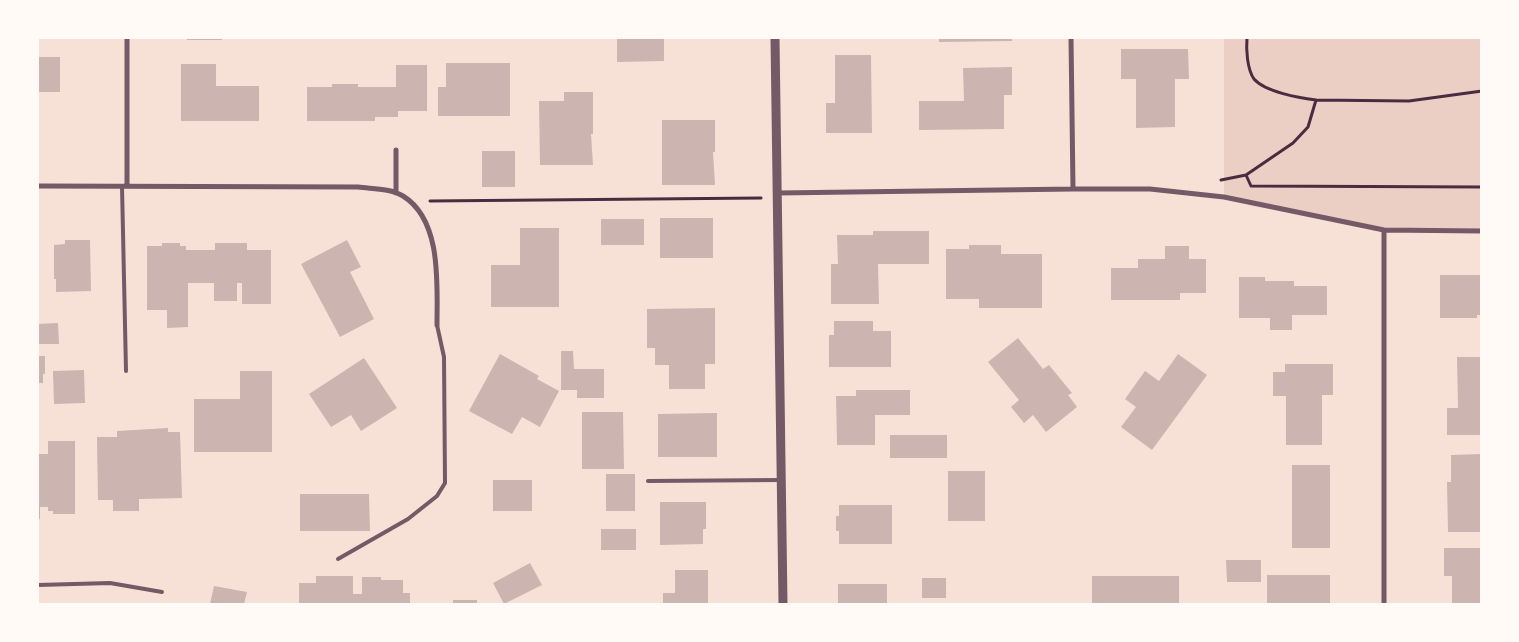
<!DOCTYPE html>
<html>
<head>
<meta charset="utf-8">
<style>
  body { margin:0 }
  #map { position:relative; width:1519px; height:642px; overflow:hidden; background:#f7e1d7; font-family:"DM Sans",sans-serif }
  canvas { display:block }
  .frame { position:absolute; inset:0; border:39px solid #fffaf5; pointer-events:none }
</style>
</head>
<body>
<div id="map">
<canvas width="1519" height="642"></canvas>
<div class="frame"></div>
</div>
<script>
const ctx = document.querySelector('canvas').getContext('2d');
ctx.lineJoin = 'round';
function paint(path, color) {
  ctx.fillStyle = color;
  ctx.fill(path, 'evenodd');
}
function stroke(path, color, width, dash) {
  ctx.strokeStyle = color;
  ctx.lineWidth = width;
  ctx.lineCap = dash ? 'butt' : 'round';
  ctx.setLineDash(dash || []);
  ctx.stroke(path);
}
paint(new Path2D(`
  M1224,38H1481V231L1384,230L1224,197Z`), '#ebcfc5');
paint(new Path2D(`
  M187,38H222V40H187Z
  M617,38H664V61L617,62Z
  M939,38H1012V41L939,42Z
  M1121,49H1188L1189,79H1175V127L1136,128V79H1121Z
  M835,55H871L872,133H826V103H835Z
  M38,57H60V92H38Z
  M446,63H510V116H438V87H446Z
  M181,64H216V86H259V121H181Z
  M396,65H427V111H398V117H375V121H307V87H332V84H358V87H396Z
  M1012,67V95H1004V129L919,130V101H964L963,68Z
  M564,92H593V134H591L593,165H540L539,101H564Z
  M662,120H715V152H713L715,185H662Z
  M482,151H515V187H482Z
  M660,218H713V258H660Z
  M601,219H644V245H601Z
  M520,228H559V307H491V265H520Z
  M873,231H929V264H878L879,304H831V264H838L837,235H873Z
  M65,240H90L91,291L56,292V279H54V245L65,244Z
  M347,240L361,267L350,272L374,319L340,337L301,264Z
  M162,243H180V246H186V250H215V243H247V250H271V304H242V283H237V301H214V283H188V327L167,328V310H147V246H162Z
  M969,245H1001V254H1042V308H979V299H946V249H969Z
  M1165,246H1189V259H1206V293H1180V300H1111V268H1138V259H1165Z
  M1440,275H1482V315H1477V318H1440Z
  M1239,277H1265V281H1294V286H1327V315H1292V330H1270V318H1239Z
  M715,308V364H705V389H669V365H655V348H647V309Z
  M834,321H873V331H891V367H829V335H834Z
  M58,323L59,344H38V324Z
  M1018,338L1043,369L1049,365L1072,393L1068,395L1077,407L1046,432L1033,415L1024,423L1011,407L1019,400L988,362Z
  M561,351H573L574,369H604V398H577V390H561Z
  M500,354L539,376L537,379L559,391L540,427L522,417L512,434L469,411Z
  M1178,354L1207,375L1152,450L1121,427L1136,407L1125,399L1145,371L1159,381Z
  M38,356H45V374H43V383H38Z
  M1457,357H1482V435H1447V408H1458Z
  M364,358L397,408L361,431L351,415L331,427L309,394Z
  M1285,364H1333V395H1322V445H1286V396H1273V372H1285Z
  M84,370L85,403L54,404L53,371Z
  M240,371H272V452H194V399H240Z
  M856,390H910V415H875V445H837L836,396H856Z
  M582,412H623L624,469H582Z
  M717,413V457H658V414Z
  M168,428V432H180L182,498L139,499V511H113V500H98L97,437H117V431Z
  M890,435H947V458H890Z
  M48,441H75V514H53V511H48V507H40V519H38V454H48Z
  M1482,454V532H1448L1447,482H1451V455Z
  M1292,465H1330V548H1292Z
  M948,471H985V521H948Z
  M606,474H635V511H606Z
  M493,480H532V511H493Z
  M300,494H369L370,531H300Z
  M660,502H706V529H703V544L660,545Z
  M839,505H892V544H839V531H836V516H839Z
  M601,529H636V550H601Z
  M1444,548H1482V604H1452V576H1444Z
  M1226,560H1261V582H1227Z
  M530,563L542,585L504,604L493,583Z
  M675,570H708V604H663V593H675Z
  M1267,575H1330V604H1267Z
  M316,576H353V594H362V577H381V580H403V593H410V604H299V583H316Z
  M1092,576H1179V604H1092Z
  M922,578H946V598H922Z
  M838,584H887V604H838Z
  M214,586L247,592L244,604H210Z
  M453,600H477V604H453Z`), '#ccb4b1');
stroke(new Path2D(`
  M1316,100L1409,101L1482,91
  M1246,175L1251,186L1482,187
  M1221,180L1246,175L1293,143L1308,127L1316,100C1300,98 1265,92 1254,79C1247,69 1246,49 1247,38
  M430,201L761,198`), '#4a2c40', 3);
stroke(new Path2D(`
  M122,186L126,371
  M648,481L781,480
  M338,559L408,519L437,496L445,483L444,357L437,325
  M38,585L110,583L162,592`), '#755966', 4);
stroke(new Path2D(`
  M1071,38L1073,189
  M396,150V193
  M38,186L358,187C372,189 390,188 403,196C442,220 437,284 437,325
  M127,186V38
  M778,193L1073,189H1150L1224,197L1384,230L1482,231
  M1384,604V230`), '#755966', 5);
stroke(new Path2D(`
  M775,38L783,604`), '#755966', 9);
</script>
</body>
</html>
